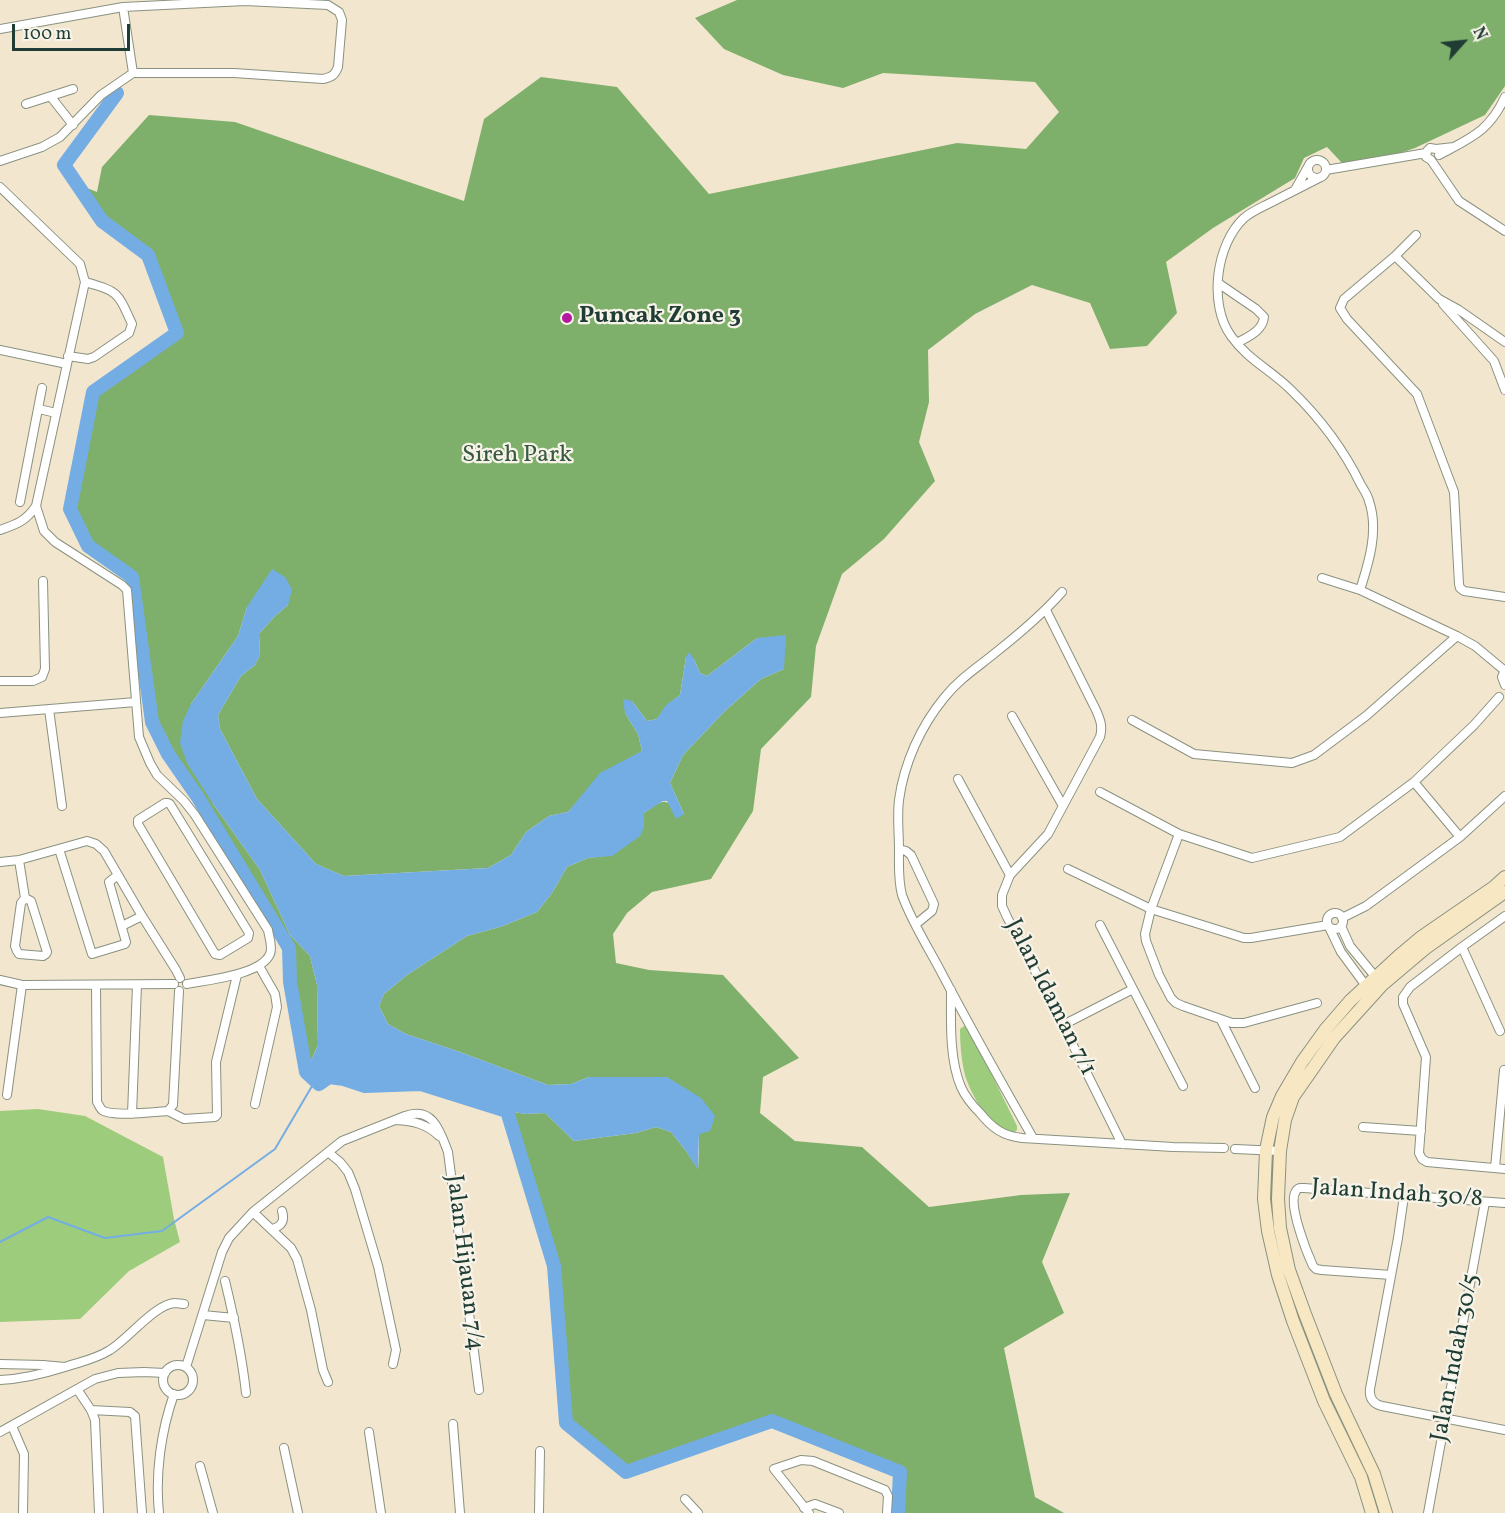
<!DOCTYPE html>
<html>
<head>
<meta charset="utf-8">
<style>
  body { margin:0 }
  #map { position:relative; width:1505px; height:1513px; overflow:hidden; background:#f3e6ce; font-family:Vollkorn,serif }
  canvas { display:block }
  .north { position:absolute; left:1433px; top:12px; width:60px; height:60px; -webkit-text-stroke:4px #f7f3e8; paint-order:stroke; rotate:63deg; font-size:16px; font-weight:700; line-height:24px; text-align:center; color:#1f3d34 }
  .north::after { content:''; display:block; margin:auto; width:21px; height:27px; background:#1f3d34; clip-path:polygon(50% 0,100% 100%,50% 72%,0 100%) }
  .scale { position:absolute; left:12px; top:24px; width:118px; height:27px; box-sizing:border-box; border:3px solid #1f3d34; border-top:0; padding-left:8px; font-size:18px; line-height:21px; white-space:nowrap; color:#1f3d34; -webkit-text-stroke:4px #f7f3e8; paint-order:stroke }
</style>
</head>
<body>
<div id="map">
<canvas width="1505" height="1513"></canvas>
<div class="north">N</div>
<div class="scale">100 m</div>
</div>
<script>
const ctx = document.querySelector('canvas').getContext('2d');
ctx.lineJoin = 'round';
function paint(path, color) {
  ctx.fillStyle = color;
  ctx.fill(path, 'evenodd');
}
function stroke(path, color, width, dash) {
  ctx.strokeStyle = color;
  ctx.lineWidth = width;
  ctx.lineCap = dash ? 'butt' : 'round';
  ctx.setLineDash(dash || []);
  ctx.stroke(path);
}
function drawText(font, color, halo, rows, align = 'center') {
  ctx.font = font + ' Vollkorn,serif';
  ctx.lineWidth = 4.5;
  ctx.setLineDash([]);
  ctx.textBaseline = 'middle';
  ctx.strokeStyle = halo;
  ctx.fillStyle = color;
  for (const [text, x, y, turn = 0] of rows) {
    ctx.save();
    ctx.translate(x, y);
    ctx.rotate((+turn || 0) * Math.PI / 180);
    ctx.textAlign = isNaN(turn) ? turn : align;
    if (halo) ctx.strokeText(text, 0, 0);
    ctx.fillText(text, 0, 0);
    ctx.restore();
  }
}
paint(new Path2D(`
  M964,1026L969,1028L1017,1126V1130L1014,1133C1010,1132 1004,1132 1000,1130C986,1121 967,1087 964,1071C961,1057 960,1043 960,1029Z
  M38,1109L85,1116L163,1157L174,1219L180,1242L129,1271L80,1319L0,1322V1111Z`), '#9dcd7c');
paint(new Path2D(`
  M737,0H1505V86L1485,115L1415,148L1377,161L1342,163L1327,147L1304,158L1295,178L1213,228L1166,262L1177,313L1147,346L1110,349L1090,303L1032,285L975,314L928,350L929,402L919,442L935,481L884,539L842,574L816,646L811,697L761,749L753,811L711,879L652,892L627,913L613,934L616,963L649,970L723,975L799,1058L763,1077L760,1113L795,1141L862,1147L929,1207L1021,1195L1070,1193L1042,1262L1064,1313L1004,1348L1035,1497L1064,1513H898L899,1472L772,1421L626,1472L566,1423L554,1266L507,1111L526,1114L545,1113L574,1141L636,1133L656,1127L671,1132L686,1151L698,1169L699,1152V1133L589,1077L571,1084L548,1085L460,1052L406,1034L388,1024L379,1006L384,994L407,975L467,936L503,926L537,912L552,893L567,867L588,858L612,855L644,827V813C667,798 662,798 684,814L670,783L683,755L725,711L761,679L784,669L757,638L707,676L700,673L694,659L686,657L680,695L667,705L657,719L647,721L632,701L625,713L638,734L642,751L583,795L568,812L549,816L526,832L511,855L488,868L344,876L316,864L257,799L220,729L218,715L241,676L255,665L260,655L259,634L274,617L288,605L247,607L238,636L191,704L213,804L260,870L290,935L310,956L317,985L318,1045L306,1072L290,982L289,948L197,796L168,754L152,722L132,578L88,546L70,509L93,392L177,333L148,255L102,221L77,184L97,192L102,167L149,115L235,122L464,201L484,119L541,77L617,87L709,194L957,143L1026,149L1059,112L1035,82L883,73L843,88L783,75L724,49L695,18Z`), '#7eb06c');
paint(new Path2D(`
  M272,569L285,577L292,589L288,605L274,617L259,634L260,655L255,665L241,676L218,715L220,729L257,799L316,864L344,876L488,868L511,855L526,832L549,816L568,812L600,773L642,751L638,734L625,713L623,699L632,701L647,721L657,719L666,705L680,695L686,657L689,652L694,659L700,673L707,676L757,638L786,635L784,669L761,679L725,711L683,755L670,783L684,814L676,819L667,801H663L644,813V827L640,836L612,856L588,858L567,867L552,893L537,912L503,926L467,936L407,975L384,994L379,1006L388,1024L406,1034L460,1052L548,1085L571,1084L589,1077H667L701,1098L715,1116L710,1131L699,1134L698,1170L686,1151L671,1132L656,1127L636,1133L574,1141L545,1113L526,1114L507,1111L421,1084L365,1086L344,1079L329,1077L319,1084L306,1072L318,1045L317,985L310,956L290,935L260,870L213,804L187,763L180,743L183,721L191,704L238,636L247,607Z`), '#74ade4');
stroke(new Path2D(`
  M0,1242L48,1217L105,1238L162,1231L275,1149L315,1081`), '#74ade4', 2);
stroke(new Path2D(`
  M117,93L64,165L102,221L148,255L177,333L93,392L70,509L88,546L132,577L152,722L168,754L197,796L289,948L290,982L306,1072L319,1084L329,1077L344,1079L365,1086L421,1084L507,1111L554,1266L566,1423L626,1472L772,1421L900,1472L898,1513`), '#74ade4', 14);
const minor = new Path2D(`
  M123,7L133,73
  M0,29L123,7L245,1L328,5L339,12L342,20L338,67C335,75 332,77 323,79L234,73H133
  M51,97L73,125
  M26,104L73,89
  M1454,147L1436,149L1430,148L1427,151L1426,157L1431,160L1459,201L1505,231
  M1439,155C1470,138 1489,132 1505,97
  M1308 169a9 9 0 1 1 18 0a9 9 0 1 1-18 0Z
  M0,161L42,147L60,137L101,95L133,73
  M1326,170L1426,153
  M1321,177C1303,186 1286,195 1268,204C1260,208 1251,212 1244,218C1216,244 1208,304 1231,336C1248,360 1271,370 1291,390C1319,417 1344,450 1361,485C1364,490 1368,496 1369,501C1379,530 1369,562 1360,590
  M0,187L80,264L85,282L36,506C26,521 17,524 0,530
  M1295,190L1309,165
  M1416,235L1395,256L1344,299L1340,308L1347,319L1417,394L1454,492L1459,584L1460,588L1464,591L1505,597
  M1395,256L1439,299L1459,310L1505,342
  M1218,283L1256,309L1264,317C1263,331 1247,337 1237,343
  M1443,304L1494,361L1505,390
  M0,350L67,364
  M68,356L88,359L94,357L129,333L132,324C117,291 119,292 85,282
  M39,409L56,413
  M20,502L42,388
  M36,506L44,531L55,542L122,585L127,590L139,737L150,763L157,775L184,801L195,815L268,930C269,937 273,947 270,954C261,975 207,980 187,984
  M1322,578L1360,590L1457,636L1475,646L1505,671
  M1046,610L1096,710C1100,719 1103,726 1100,737L1048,834L1010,875L1002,895V906L1007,917L1063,1025L1122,1144
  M1505,670L1502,677L1505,685
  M0,681H33L42,677L45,669L43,581
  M49,709L62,806
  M0,713L136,702
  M1012,716L1063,806
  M1132,720L1194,754L1292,763L1314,755L1366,716L1457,636
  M958,779L1010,875
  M1414,782L1460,837
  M1100,792L1179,834L1252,858L1340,837L1414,782L1474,725L1499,697
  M165,803H168L170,804L249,933L248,938L220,955L215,954L138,824V820Z
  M1179,834L1151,909L1145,934L1146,941L1159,975L1171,998L1176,1003L1183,1006L1232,1023H1244L1317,1003
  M59,849L92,954L125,944L126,942L109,882L118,875
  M899,849L906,851L911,855L934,904L932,911L916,924
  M19,860L25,898L21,903L15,946L17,951L19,954L43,956L46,954L47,952L31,901L25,898
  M0,862L19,860L87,841L96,844L104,851L142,916L176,970L180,978
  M1068,869L1151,909L1244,938H1251L1328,925
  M1327 921a8 8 0 1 1 16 0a8 8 0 1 1-16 0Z
  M1505,916L1462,947L1410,987L1403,997V1004L1426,1057L1419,1153L1422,1159L1427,1162L1505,1169
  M1342,918L1366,906L1460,837L1505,796
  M1100,925L1183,1086
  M122,926L142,916
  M1341,926L1350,946L1378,980
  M1329,927L1341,952L1369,990
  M1462,947L1500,1031
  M0,980L22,985L174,984
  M96,985L97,1102C98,1103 101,1110 102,1110C111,1117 155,1112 168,1111L173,1105L179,991
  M951,990C951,1020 949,1059 961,1087C965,1096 973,1106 980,1113C992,1128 1003,1136 1022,1138L1173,1147L1224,1148
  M1221,1020L1255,1088
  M1063,1025L1133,989
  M7,1095L22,985
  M255,1104L277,1007L275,994L259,966
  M168,1111L184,1119L215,1117L217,1115L216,1062L237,975
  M132,1114L137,985
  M396,1120C413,1121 427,1124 439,1136
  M1363,1127L1421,1131
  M1033,1138C1001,1082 969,1025 939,968C926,944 911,920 902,895C898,880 899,865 899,850C899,833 897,817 899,800C904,763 921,726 944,698C959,679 978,667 995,653C1019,634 1042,615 1062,592
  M1235,1149L1280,1151
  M328,1152L340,1162L348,1172L355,1189L378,1266L396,1350L393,1364
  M1495,1168L1504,1070
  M1404,1196L1398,1238L1370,1389C1369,1398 1373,1404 1382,1406L1505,1430
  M253,1212L291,1248L297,1259L311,1310L323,1370L328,1382
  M272,1229C282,1226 285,1221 282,1211
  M1391,1275L1322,1270L1316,1269L1313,1266C1307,1253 1287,1203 1296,1191C1298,1187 1300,1188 1304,1188L1505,1203
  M225,1281C234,1318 242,1356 246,1393
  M203,1315L234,1318
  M0,1364L43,1365L65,1367C43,1374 23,1379 0,1380
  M163 1380a15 15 0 1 1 30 0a15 15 0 1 1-30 0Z
  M65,1367C80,1362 96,1359 110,1350C128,1339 155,1304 175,1303C176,1303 183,1304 184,1304
  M186,1367L222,1252L229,1238L253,1212L342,1141L405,1116C433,1106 440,1131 448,1152L479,1390
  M77,1389L91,1410L95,1420L99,1513
  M91,1410L130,1412L135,1416L142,1513
  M453,1424L460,1513
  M12,1426L24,1454L23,1513
  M0,1432L95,1379L118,1373L144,1372L165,1373
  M369,1432L381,1513
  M284,1448L298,1513
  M200,1466L213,1513
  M685,1499L698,1513
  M804,1508L815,1504L839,1513
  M159,1513C155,1474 161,1431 174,1394
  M539,1513L540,1451
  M809,1513L774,1469L801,1460L813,1461L885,1490L888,1496L887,1513
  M1428,1513L1485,1202`);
const secondary = new Path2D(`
  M1372,1513L1361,1477L1324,1401L1293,1321L1278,1275L1268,1231L1264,1199L1266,1150L1273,1117L1282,1096L1302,1062L1325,1030L1350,1001L1401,954L1420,938L1494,887L1505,877
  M1386,1513L1374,1474L1336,1394L1305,1314L1289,1270L1280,1228L1278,1199L1280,1151L1285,1120L1293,1097L1334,1038L1382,985L1427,947L1505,892`);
stroke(minor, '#899281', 10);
stroke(secondary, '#899281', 14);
stroke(minor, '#fff', 8);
stroke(secondary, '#f7e8c3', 12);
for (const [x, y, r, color] of [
  [567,318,6,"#b5179e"]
]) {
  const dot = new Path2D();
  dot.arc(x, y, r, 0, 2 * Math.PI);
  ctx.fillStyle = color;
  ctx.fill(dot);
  stroke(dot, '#f7f3e8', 2);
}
drawText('bold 24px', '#1f3d34', '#f7f3e8', [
  ["Puncak Zone 3",579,318]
], 'left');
drawText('24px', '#385a42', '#f7f3e8', [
  ["Sireh Park",517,457]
]);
drawText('24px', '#1f3d34', '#f7f3e8', [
  ["Jalan Idaman 7/1",1049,998,63],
  ["Jalan Indah 30/8",1397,1195,4],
  ["Jalan Hijauan 7/4",463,1263,83],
  ["Jalan Indah 30/5",1457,1358,-79]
]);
</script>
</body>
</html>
